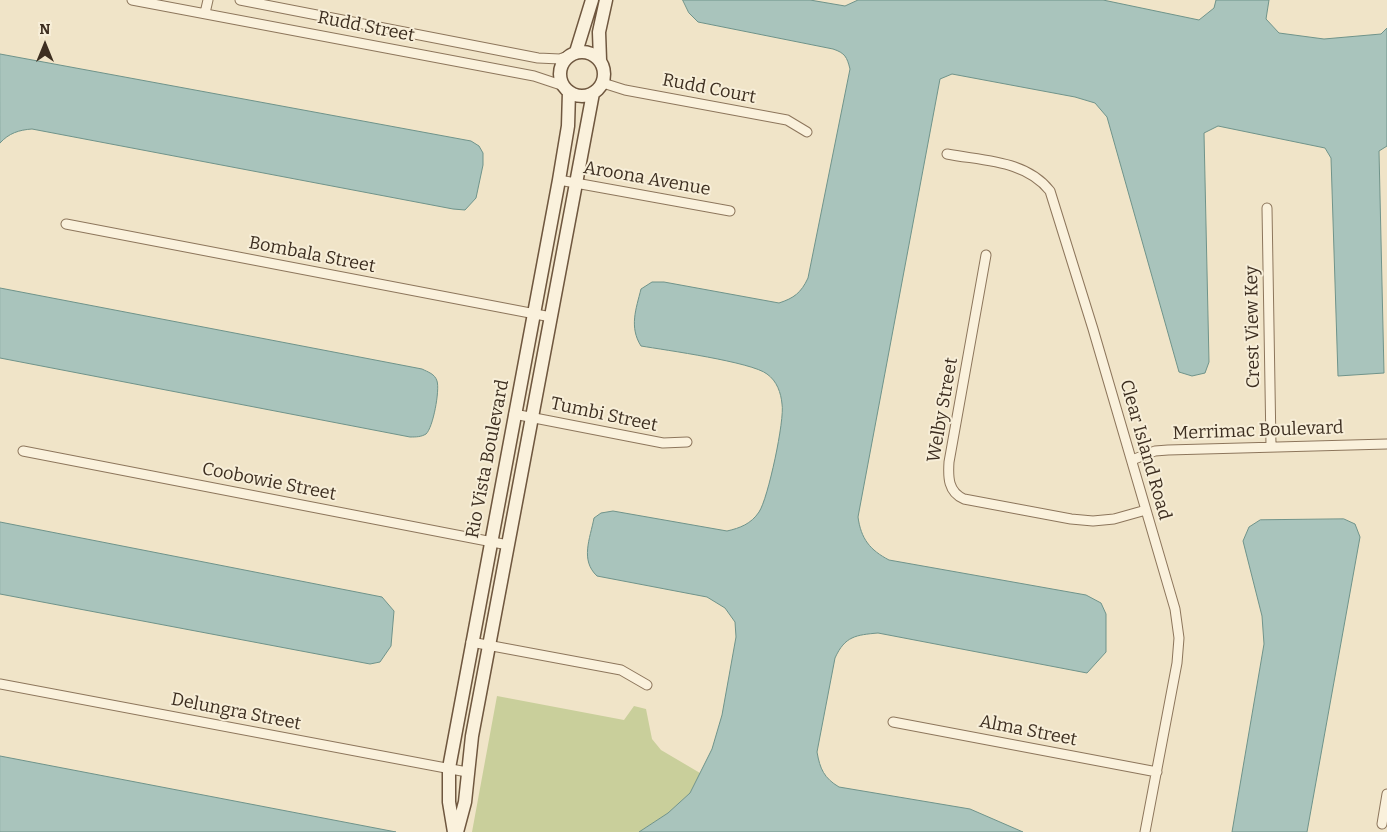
<!DOCTYPE html>
<html>
<head>
<meta charset="utf-8">
<style>
  body { margin:0 }
  #map { position:relative; width:1387px; height:832px; overflow:hidden; background:#f0e4c8; font-family:Bitter,serif }
  canvas { display:block }
  .north { position:absolute; left:20px; top:20px; width:50px; height:50px; -webkit-text-stroke:4px #f7eed8; paint-order:stroke; rotate:0deg; font-size:14px; font-weight:700; line-height:20px; text-align:center; color:#3d2e20 }
  .north::after { content:''; display:block; margin:auto; width:18px; height:22px; background:#3d2e20; clip-path:polygon(50% 0,100% 100%,50% 72%,0 100%) }
</style>
</head>
<body>
<div id="map">
<canvas width="1387" height="832"></canvas>
<div class="north">N</div>
</div>
<script>
const ctx = document.querySelector('canvas').getContext('2d');
ctx.lineJoin = 'round';
function paint(path, color) {
  ctx.fillStyle = color;
  ctx.fill(path, 'evenodd');
}
function stroke(path, color, width, dash) {
  ctx.strokeStyle = color;
  ctx.lineWidth = width;
  ctx.lineCap = dash ? 'butt' : 'round';
  ctx.setLineDash(dash || []);
  ctx.stroke(path);
}
function drawText(font, color, halo, rows, align = 'center') {
  ctx.font = font + ' Bitter,serif';
  ctx.lineWidth = 4;
  ctx.setLineDash([]);
  ctx.textBaseline = 'middle';
  ctx.strokeStyle = halo;
  ctx.fillStyle = color;
  for (const [text, x, y, turn = 0] of rows) {
    ctx.save();
    ctx.translate(x, y);
    ctx.rotate((+turn || 0) * Math.PI / 180);
    ctx.textAlign = isNaN(turn) ? turn : align;
    if (halo) ctx.strokeText(text, 0, 0);
    ctx.fillText(text, 0, 0);
    ctx.restore();
  }
}
paint(new Path2D(`
  M497,696L624,720L634,706L646,709L652,739L661,750L700,773L690,793L668,813L639,832H472Z`), '#c9cf9b');
const water = new Path2D(`
  M683,0H810L845,6L858,0H1103L1199,20L1214,8L1216,0H1269L1266,19L1279,33L1324,39L1381,34L1387,28V146L1379,151L1384,373L1338,376L1331,158L1325,148L1218,126L1204,133L1209,362L1205,373L1192,376L1179,372L1107,117L1095,103L1075,97L952,74L940,79L858,517C861,539 870,550 889,560L1086,595L1101,603L1106,614V652L1087,673L878,633C856,635 845,636 835,658L817,752C820,769 824,778 839,787L970,809L1023,832H639L668,813L690,793L712,749L722,715L736,637L735,622L725,608L707,597L597,576C580,560 590,539 594,518L601,513L613,511L727,531C740,528 751,524 759,512C768,499 785,419 782,404C781,393 777,381 767,374C752,362 665,350 641,346C629,327 636,309 641,289L652,282H664L779,303C794,298 801,293 808,278L850,69C847,57 845,53 833,49L698,22L689,13Z
  M0,54L471,141L479,146L483,153V165L476,198L465,210L453,209L32,129C19,130 9,133 0,143Z
  M0,288L422,369C428,372 435,374 437,381C440,390 433,428 426,434C421,437 416,437 410,437L0,358Z
  M1344,519L1355,524L1360,537L1307,832H1232L1264,644L1262,616L1243,541L1249,527L1260,520Z
  M0,522L382,597L394,611L391,646L380,662L370,664L0,594Z
  M0,756L396,832H0Z`);
paint(water, '#a9c4bc');
stroke(water, '#6f938a', 1);
const street = new Path2D(`
  M132,0L534,76L564,86
  M240,0L538,58L560,59L568,56
  M205,13L208,0
  M603,83L625,90L787,120L807,132
  M947,154C983,161 1026,160 1050,191L1093,329L1175,609L1179,638L1177,663L1145,832
  M559,180L730,211
  M1267,208L1271,446
  M66,224L551,317
  M986,255L949,462C948,477 948,492 964,499L1071,519L1093,521L1114,519L1146,510
  M514,414L663,443L687,442
  M23,451L508,545
  M1132,460L1155,451L1168,450L1387,444
  M471,642L621,670L647,685
  M0,684L467,772
  M893,722L1157,772
  M1382,824L1387,794`);
const secondary = new Path2D(`
  M576,52L592,0
  M560 74a22 22 0 1 1 44 0a22 22 0 1 1-44 0Z
  M600,60L599,32L606,0
  M454,832L449,802V768L559,180L568,126L569,92
  M457,832L465,802L472,736L593,93`);
stroke(street, '#8d765c', 11);
stroke(secondary, '#6f573f', 15);
stroke(street, '#faf1dc', 9);
stroke(secondary, '#faf1dc', 12);
drawText('18px', '#3d2e20', '#f7eed8', [
  ["Rudd Street",366,27,11],
  ["Rudd Court",709,89,11],
  ["Aroona Avenue",647,179,10],
  ["Bombala Street",312,255,11],
  ["Crest View Key",1253,327,-91],
  ["Welby Street",943,410,-80],
  ["Tumbi Street",604,415,12],
  ["Merrimac Boulevard",1258,431,-2],
  ["Clear Island Road",1145,450,74],
  ["Rio Vista Boulevard",488,459,-79],
  ["Coobowie Street",269,482,11],
  ["Delungra Street",236,712,11],
  ["Alma Street",1028,731,11]
]);
</script>
</body>
</html>
